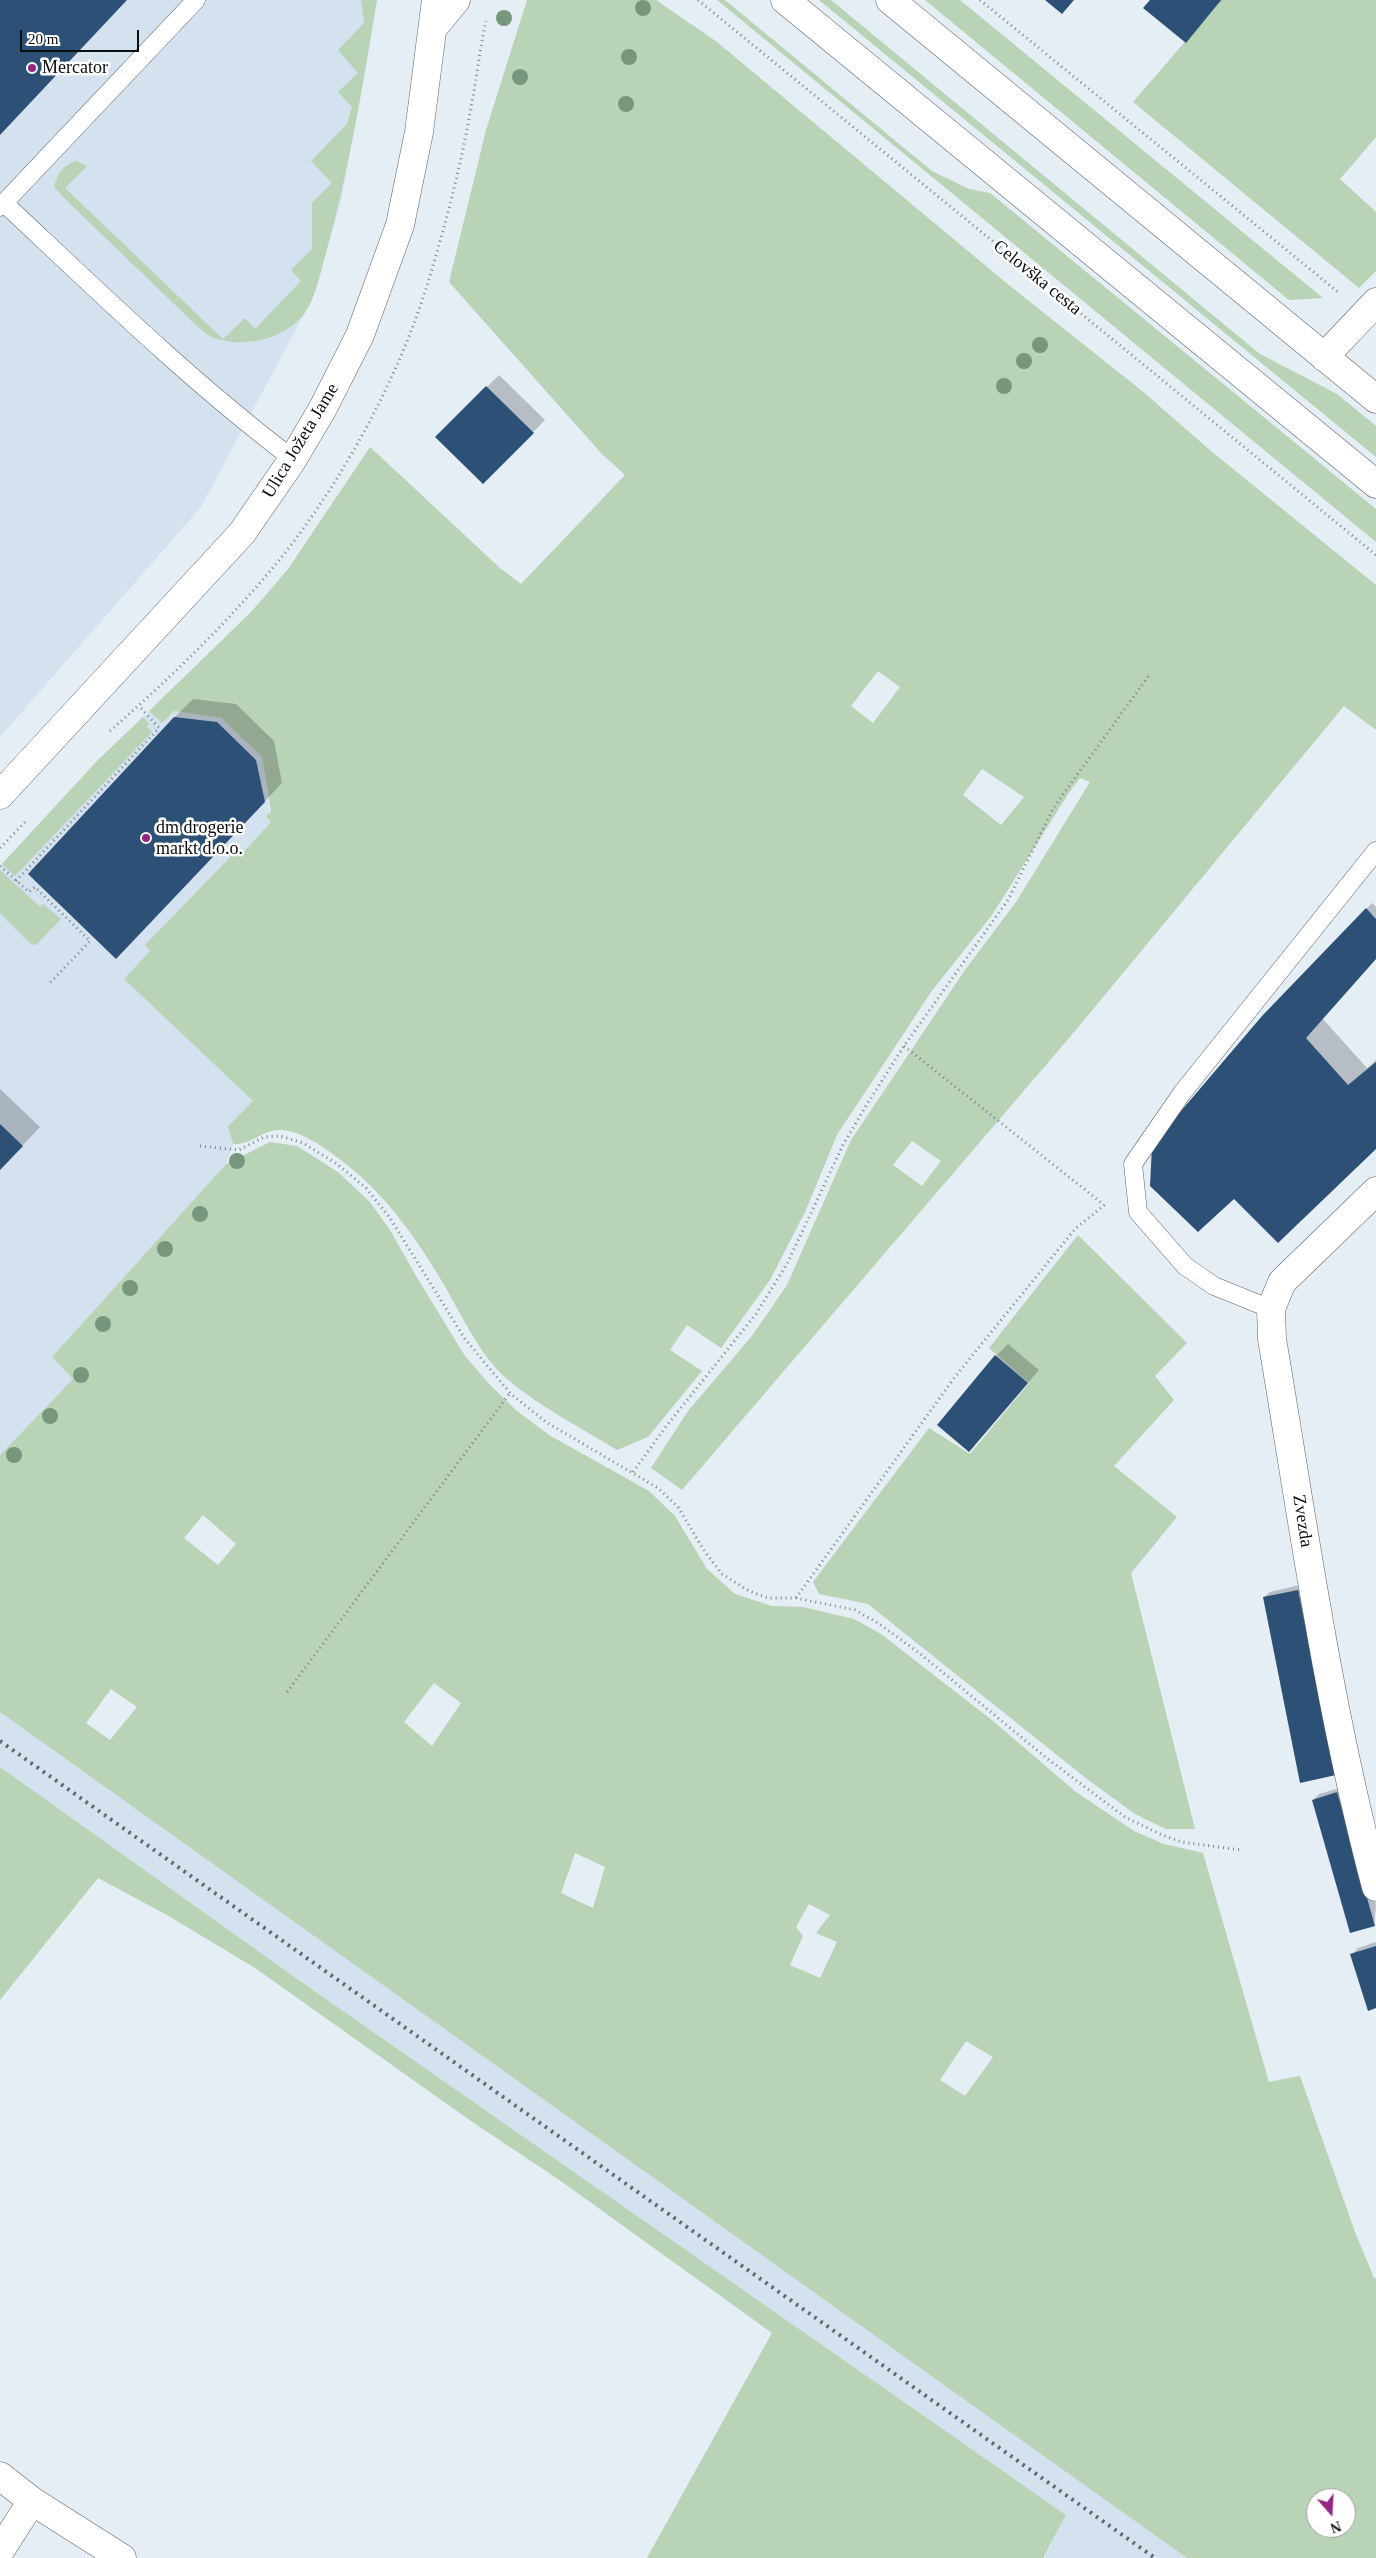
<!DOCTYPE html>
<html>
<head>
<meta charset="utf-8">
<style>
  body { margin:0 }
  #map { position:relative; width:1376px; height:2558px; overflow:hidden; background:#e5edf5; font-family:"Times New Roman",serif }
  canvas { display:block }
  .north { position:absolute; left:1306px; top:2488px; width:50px; height:50px; box-sizing:border-box; background:#fff; border:1px solid #9d9e9f; border-radius:50%; rotate:161deg; font-size:14px; font-weight:700; line-height:20px; text-align:center; color:#0a0d0f }
  .north::after { content:''; display:block; margin:auto; width:18px; height:22px; background:#952584; clip-path:polygon(50% 0,100% 100%,50% 72%,0 100%) }
  .scale { position:absolute; left:20px; top:30px; width:119px; height:22px; box-sizing:border-box; border:2px solid #0a0d0f; border-top:0; padding-left:6px; font-size:15px; line-height:18px; white-space:nowrap; color:#0a0d0f; -webkit-text-stroke:4px #fff; paint-order:stroke }
</style>
</head>
<body>
<div id="map">
<canvas width="1376" height="2558"></canvas>
<div class="north">N</div>
<div class="scale">20 m</div>
</div>
<script>
const ctx = document.querySelector('canvas').getContext('2d');
ctx.lineJoin = 'round';
function paint(path, color) {
  ctx.fillStyle = color;
  ctx.fill(path, 'evenodd');
}
function stroke(path, color, width, dash) {
  ctx.strokeStyle = color;
  ctx.lineWidth = width;
  ctx.lineCap = dash ? 'butt' : 'round';
  ctx.setLineDash(dash || []);
  ctx.stroke(path);
}
function drawText(font, color, halo, rows, align = 'center') {
  ctx.font = font + ' "Times New Roman",serif';
  ctx.lineWidth = 5;
  ctx.setLineDash([]);
  ctx.textBaseline = 'middle';
  ctx.strokeStyle = halo;
  ctx.fillStyle = color;
  for (const [text, x, y, turn = 0] of rows) {
    ctx.save();
    ctx.translate(x, y);
    ctx.rotate((+turn || 0) * Math.PI / 180);
    ctx.textAlign = isNaN(turn) ? turn : align;
    if (halo) ctx.strokeText(text, 0, 0);
    ctx.fillText(text, 0, 0);
    ctx.restore();
  }
}
paint(new Path2D(`
  M0,0H377L341,201L314,293L304,314L201,507L0,737Z
  M149,711L162,723L174,711L221,718L262,757L271,822L240,856L235,852L145,945L151,951L124,979L253,1101L228,1126L233,1144L226,1164L52,1357L73,1379L0,1455V866L97,761Z
  M0,1712L1081,2481L1187,2558H1044L1066,2515L310,1988L0,1767Z`), '#d4e1ef');
paint(new Path2D(`
  M361,0H377C363,85 349,170 326,253C320,273 316,298 304,314C284,340 243,348 214,338C208,336 203,330 198,327L62,196L54,186C59,173 62,166 76,161L87,166L65,188L223,339L245,318L255,329L301,281L291,270L312,249V203L332,183L311,161L347,124L352,107L338,92L358,73L338,50L364,23Z
  M527,0H656L717,42L1010,286L1141,390L1211,451L1376,585V730L1344,706L1075,1031L682,1490L651,1468L688,1411L752,1336L787,1285L851,1140L965,970L1016,902L1090,782L1080,778L1070,791L992,915L931,992L837,1135L805,1212L770,1280L721,1348L687,1325L670,1350L702,1371L648,1437L617,1450C580,1427 538,1406 506,1378C478,1353 462,1315 443,1283C414,1234 383,1191 337,1157C322,1146 302,1132 283,1130C264,1128 251,1146 233,1144L228,1126L253,1101L124,979L150,951L145,945L235,852L240,856L271,822L266,816L271,812L262,757L221,718L174,711L162,723L149,711L252,611L288,569L370,447L500,568L521,584L625,475L601,453L449,282L486,130ZM878,671L900,687L873,723L851,706ZM982,769L1024,797L1001,825L963,795ZM912,1141L941,1161L922,1186L893,1165Z
  M717,0H725L932,171L969,189L990,193L1376,509V542Z
  M819,0H831L1260,354L1337,394L1376,426V457Z
  M925,0H960L1323,298L1289,300Z
  M1221,0H1376V137L1340,179L1376,212V271L1359,288L1133,102Z
  M143,717L149,723L147,727L152,732L15,876L2,864L97,761Z
  M0,870L40,907L43,904L61,919L36,945L31,944L0,913Z
  M270,1142L297,1146L338,1172L370,1202L390,1230L416,1276L465,1356L491,1386L517,1411L549,1435L649,1491L675,1516L707,1569L735,1594L772,1606L803,1607L854,1619L881,1634L993,1721L1076,1792L1134,1831L1164,1844L1203,1853L1269,2082L1300,2076L1355,2232L1374,2278H1376V2558H1187L0,1712V1455L73,1379L52,1357L226,1164ZM203,1515L236,1544L218,1565L184,1538ZM434,1683L461,1703L432,1746L404,1722ZM111,1689L137,1707L110,1740L86,1723ZM575,1853L605,1867L593,1908L561,1893ZM809,1904L830,1915L816,1933L837,1942L820,1978L790,1965L803,1936L796,1927ZM966,2041L993,2057L965,2096L940,2080ZM1316,2498H1346V2528H1316Z
  M1078,1235L1187,1343L1155,1376L1174,1400L1114,1466L1177,1517L1131,1573L1195,1829H1166L1135,1814L1087,1779L868,1604L819,1594L813,1582L929,1428L970,1454L1029,1383L989,1348Z
  M0,1767L310,1988L1066,2515L1043,2558H647L772,2333L558,2179L471,2121L255,1968L167,1915L98,1878L0,2000Z`), '#b8d3b5');
paint(new Path2D(`
  M1151,0H1222L1186,41Z
  M499,375L545,420L483,483L436,437Z
  M193,699L236,704L274,741L282,783L134,939L175,717Z
  M1372,903L1376,907V958L1322,1018L1367,1068L1376,1060V1148L1263,1017Z
  M0,1089L40,1127L0,1169Z
  M1008,1344L1039,1370L969,1451L996,1356Z
  M1304,1584L1335,1774L1264,1597L1270,1592Z
  M1343,1787L1376,1905L1374,1925L1313,1800L1319,1794Z
  M1376,1942V2007L1352,1954L1358,1948Z`), '#0003');
paint(new Path2D(`
  M0,0H127L0,135Z
  M1045,0H1074L1062,14Z
  M1150,0H1221L1186,43L1143,8Z
  M486,386L534,433L483,484L435,437Z
  M174,717L217,722L256,760L265,802L116,959L28,874Z
  M1366,908L1376,919V959L1306,1038L1348,1085L1376,1062V1149L1278,1243L1234,1199L1198,1232L1150,1186L1152,1145L1262,1016Z
  M0,1124L23,1146L0,1170Z
  M995,1355L1028,1383L969,1452L937,1425Z
  M1298,1590L1336,1775L1300,1783L1263,1597Z
  M1337,1792L1375,1926L1350,1933L1312,1800Z
  M1376,1946V2008L1368,2011L1350,1954Z`), '#2d5176');
const lane = new Path2D(`
  M4,203C98,291 190,381 293,459
  M0,207L196,0
  M1271,1309L1214,1286L1185,1266L1138,1212L1133,1164L1182,1093L1376,851`);
const street = new Path2D(`
  M1324,357L1376,302
  M1376,1191L1282,1282L1271,1309L1272,1339C1303,1522 1328,1707 1376,1887
  M0,2476L32,2501L122,2558
  M0,2551L32,2501`);
const secondary = new Path2D(`
  M0,795L242,533L293,459L323,408L360,335L400,225L419,132L436,0`);
const primary = new Path2D(`
  M785,0L1376,484
  M890,0L1376,399
  M433,28L456,0`);
stroke(lane, '#5e646b', 19);
stroke(street, '#5e646b', 29);
stroke(secondary, '#5e646b', 29);
stroke(primary, '#5e646b', 29);
stroke(new Path2D(`
  M698,0L1376,555
  M980,0L1338,292
  M110,731C167,681 222,628 271,570C339,489 400,377 430,276C447,219 462,161 472,102C477,75 480,48 486,21
  M0,848L27,820
  M0,866L29,892L35,887L90,941L48,985
  M16,881L159,728L139,706
  M904,1046L1103,1204
  M200,1146L239,1150L264,1137L280,1136L303,1143L337,1164L366,1188L390,1218L465,1339L510,1393L546,1422L658,1488L678,1507L705,1552L722,1574L749,1591L768,1598H796L855,1610L878,1623L918,1652L1049,1760L1125,1817L1162,1835L1182,1842L1241,1850
  M633,1472L668,1424L756,1314L787,1264L843,1145L864,1109L904,1046L1008,900L1054,807L1150,674
  M796,1598L954,1378L1075,1229L1107,1203
  M287,1692L510,1393`), '#7d8388', 3, [1, 4]);
stroke(lane, '#fff', 18);
stroke(street, '#fff', 28);
stroke(secondary, '#fff', 28);
stroke(primary, '#fff', 28);
stroke(new Path2D(`
  M0,1741L1155,2558`), '#63686c', 4, [2.5, 5]);
ctx.fillStyle = '#76977b';
for (const [x, y] of [
  [643,8],
  [504,18],
  [629,57],
  [520,77],
  [626,104],
  [1040,345],
  [1024,361],
  [1004,386],
  [237,1161],
  [200,1214],
  [165,1249],
  [130,1288],
  [103,1324],
  [81,1375],
  [50,1416],
  [14,1455]
]) {
  ctx.beginPath();
  ctx.arc(x, y, 8, 0, 2 * Math.PI);
  ctx.fill();
}
for (const [x, y, r, color] of [
  [32,68,5,"#952584"],
  [146,838,5,"#952584"]
]) {
  const dot = new Path2D();
  dot.arc(x, y, r, 0, 2 * Math.PI);
  ctx.fillStyle = color;
  ctx.fill(dot);
  stroke(dot, '#fff', 2);
}
drawText('18px', '#0a0d0f', '#fff', [
  ["Mercator",42,68],
  ["dm drogerie",156,828],
  ["markt d.o.o.",156,849]
], 'left');
drawText('18px', '#0a0d0f', '#fff', [
  ["Celovška cesta",1037,278,39],
  ["Ulica Jožeta Jame",301,441,-59],
  ["Zvezda",1302,1521,81]
]);
</script>
</body>
</html>
